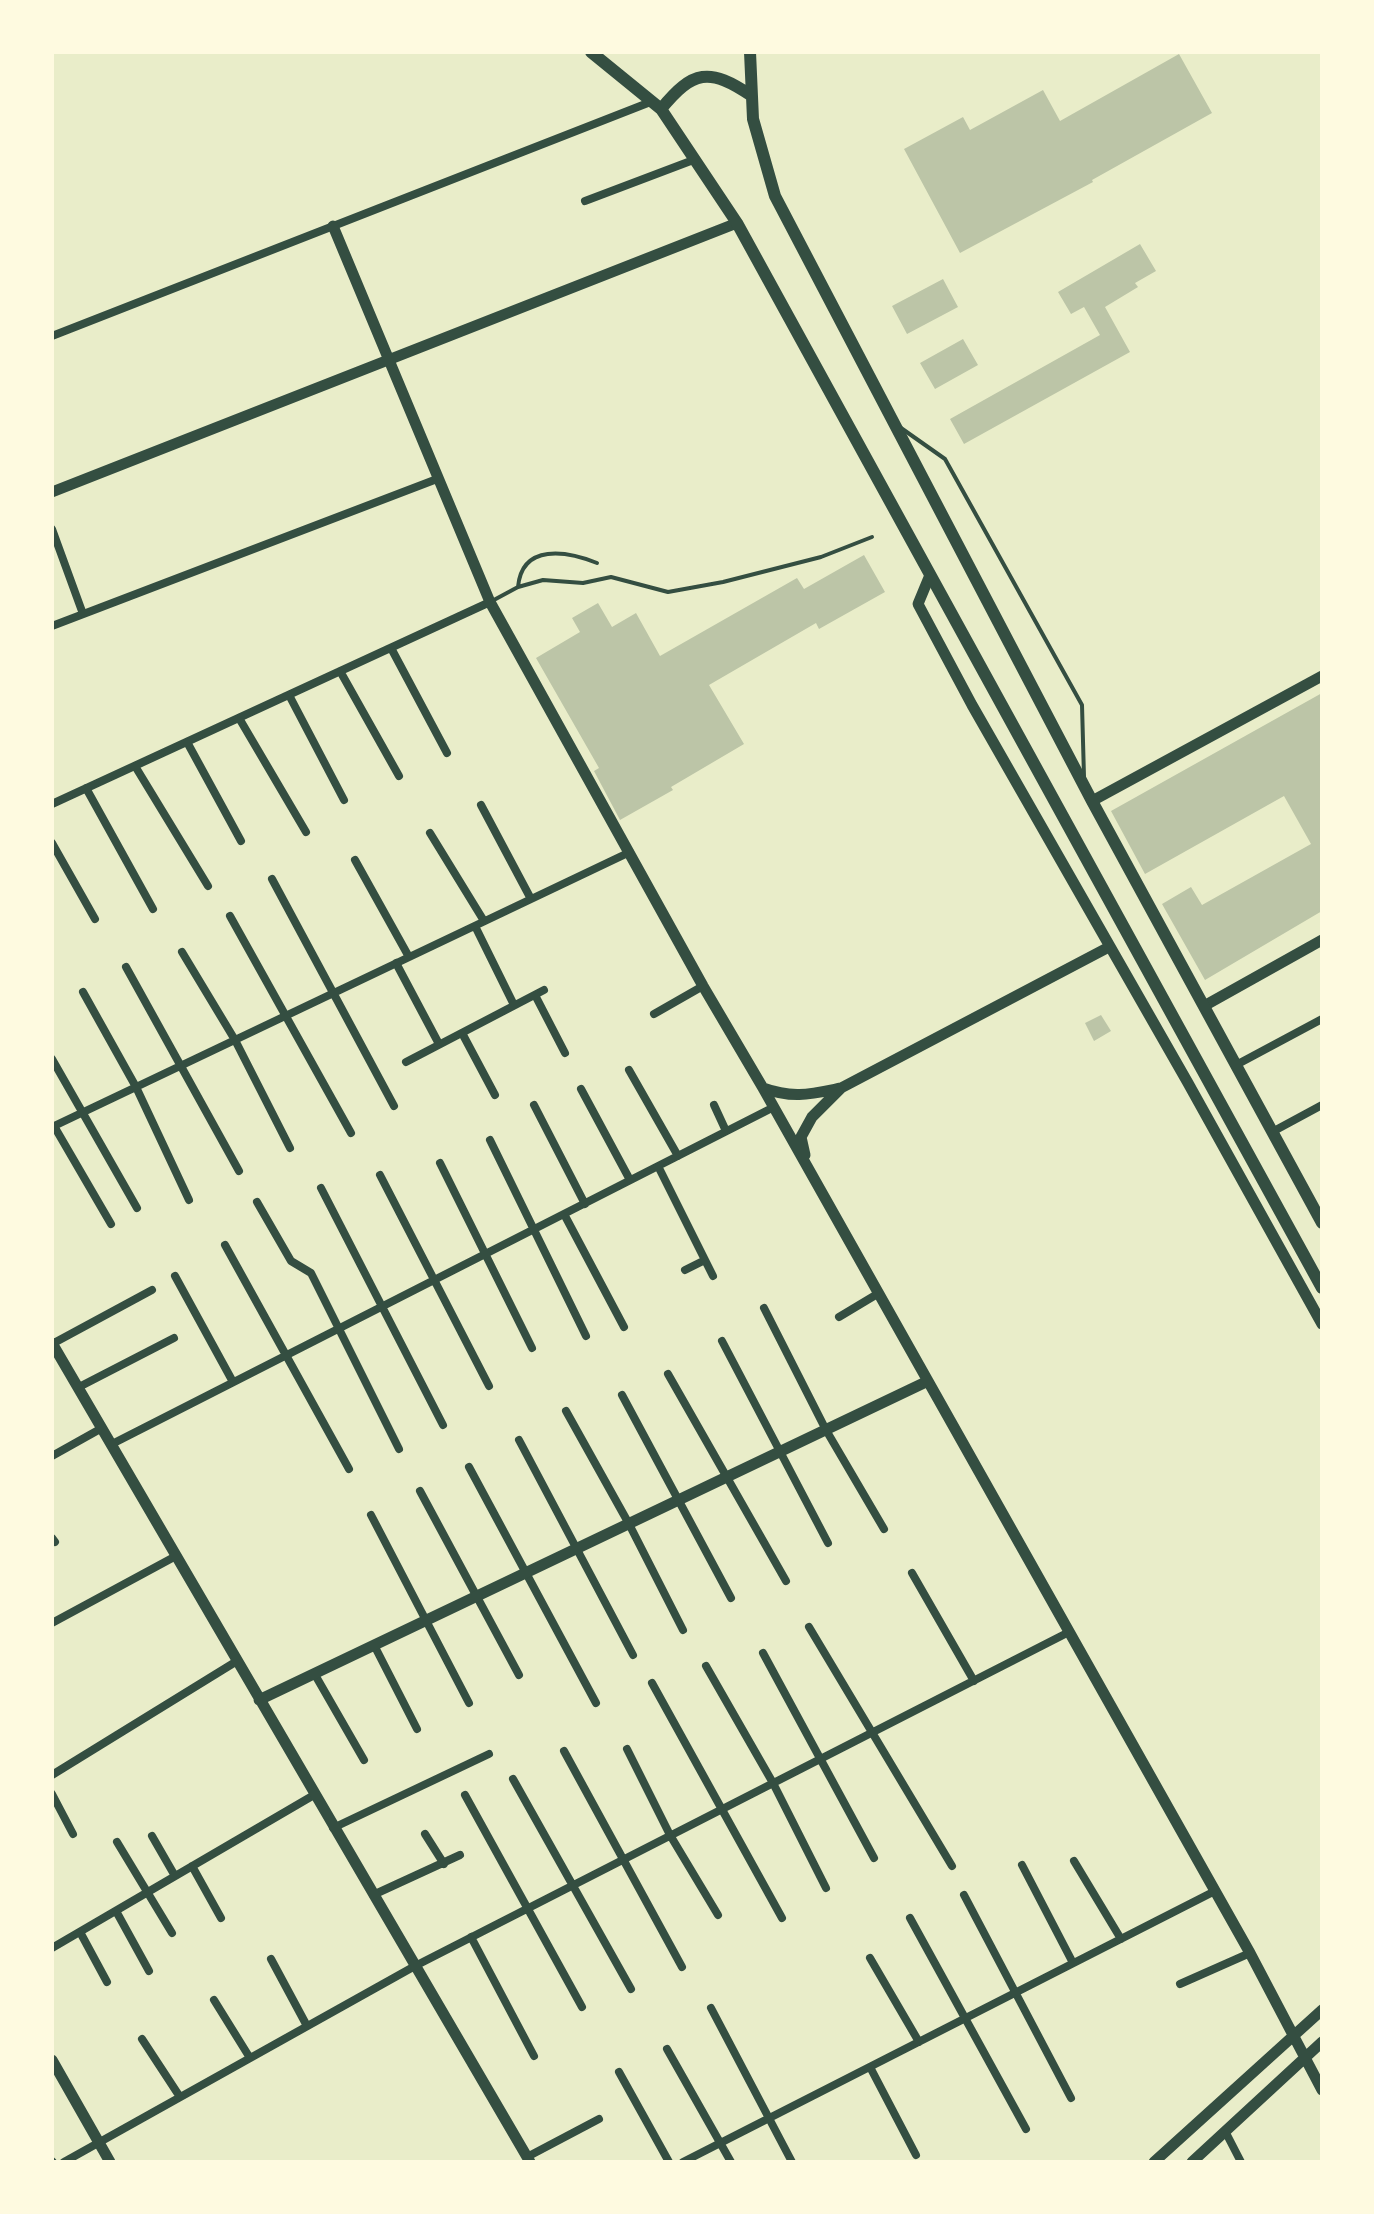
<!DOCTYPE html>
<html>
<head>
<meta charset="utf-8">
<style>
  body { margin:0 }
  #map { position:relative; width:1374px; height:2214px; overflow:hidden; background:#e9edc9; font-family:"DM Sans",sans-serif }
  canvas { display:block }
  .frame { position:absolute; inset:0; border:54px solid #fefae0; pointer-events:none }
</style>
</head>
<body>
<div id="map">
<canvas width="1374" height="2214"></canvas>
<div class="frame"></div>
</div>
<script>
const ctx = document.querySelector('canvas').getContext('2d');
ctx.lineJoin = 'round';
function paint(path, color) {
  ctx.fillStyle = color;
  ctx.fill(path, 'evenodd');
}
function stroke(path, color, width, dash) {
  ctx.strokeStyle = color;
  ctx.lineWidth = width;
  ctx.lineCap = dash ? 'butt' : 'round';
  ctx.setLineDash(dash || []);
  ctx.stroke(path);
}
paint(new Path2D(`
  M1179,54L1212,113L1092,180L1093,182L960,253L904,149L963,117L970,130L1043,90L1060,121Z
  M1140,244L1156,271L1135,283L1138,287L1105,307L1130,352L964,444L950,419L1100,335L1084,307L1071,314L1058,292Z
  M943,279L958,307L907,334L892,306Z
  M963,339L978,365L935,389L920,363Z
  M864,555L885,592L819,629L816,623L709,685L744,744L671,787L673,790L620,820L594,771L599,768L536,658L580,632L572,618L598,603L612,627L636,613L660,656L797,578L804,589Z
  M1322,693V911L1205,980L1162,904L1191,887L1202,905L1311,844L1284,796L1145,874L1111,811Z
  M1101,1015L1111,1031L1094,1041L1085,1023Z`), '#bcc5a7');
stroke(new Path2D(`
  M901,428L945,459L1082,705L1084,777
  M518,587C522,543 567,551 597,563
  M492,601L518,587L543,580L583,583L611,577L668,592L723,582L821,557L872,537`), '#344e41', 4);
stroke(new Path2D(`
  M585,201L696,159
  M52,336L653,101
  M52,529L83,614
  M52,626L437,479
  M391,648L447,753
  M340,671L399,776
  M289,695L344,800
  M239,718L306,832
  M187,742L241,841
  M135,766L208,886
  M86,788L153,909
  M52,804L490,602
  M481,805L531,899
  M430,833L484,921
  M52,843L95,919
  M355,860L409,957
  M272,879L394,1106
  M230,916L351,1133
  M475,926L514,1005
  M182,952L235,1040L290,1148
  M396,963L439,1044
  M126,967L239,1171
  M83,992L136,1087L189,1200
  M535,995L565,1053
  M654,1014L703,986
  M462,1033L495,1095
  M52,1059L137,1208
  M406,1062L544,990
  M1236,1065L1322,1019
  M629,1070L678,1156
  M581,1089L630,1180
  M534,1105L585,1204
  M714,1105L726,1131
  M54,1126L111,1224
  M52,1127L630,852
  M1272,1132L1322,1105
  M490,1140L586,1336
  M440,1163L532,1348
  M658,1166L713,1276
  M380,1175L489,1386
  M321,1188L443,1425
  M257,1202L291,1261L311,1273L399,1449
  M564,1214L624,1327
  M225,1245L349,1469
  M685,1270L705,1260
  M175,1276L233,1382
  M764,1308L826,1430L884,1529
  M839,1317L879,1293
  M722,1341L828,1543
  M52,1344L152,1290
  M668,1374L786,1581
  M79,1387L174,1338
  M622,1395L731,1598
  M566,1411L629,1524L683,1630
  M519,1440L633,1655
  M112,1444L774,1107
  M52,1456L102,1428
  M469,1467L596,1703
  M420,1491L519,1675
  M371,1515L469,1703
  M52,1538L55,1542
  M912,1573L974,1681
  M52,1623L176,1556
  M809,1627L952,1866
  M374,1645L417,1729
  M763,1653L874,1858
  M706,1666L773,1783L826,1888
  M314,1673L364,1760
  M652,1683L782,1918
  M627,1749L670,1835L718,1915
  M564,1751L682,1967
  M52,1775L237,1661
  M513,1779L631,1989
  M52,1794L73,1834
  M465,1795L582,2007
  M333,1828L489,1754
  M425,1834L444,1864
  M152,1836L175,1876
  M117,1842L172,1933
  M1074,1861L1121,1939
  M1022,1865L1073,1963
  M192,1866L221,1918
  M373,1895L460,1855
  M964,1895L1071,2098
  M116,1911L149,1971
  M910,1918L1026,2129
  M80,1932L107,1982
  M471,1937L534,2056
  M52,1948L314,1795
  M870,1958L919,2042
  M271,1959L307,2026
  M1180,1984L1250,1953
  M214,2000L250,2058
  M711,2008L792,2162
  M142,2039L180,2097
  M667,2049L731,2162
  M870,2067L916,2155
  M619,2072L669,2162
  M1225,2131L1241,2162
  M527,2157L599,2119
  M52,2161L53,2162
  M64,2162L415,1966L1069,1632
  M683,2162L1215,1891`), '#344e41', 8);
stroke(new Path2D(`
  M333,226L490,602L703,986L763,1088L1250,1953L1322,2090
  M52,492L737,223
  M930,575L918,604L972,705L1188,1083L1322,1324
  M1092,801L1322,676
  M1204,1006L1322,940
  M763,1088C793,1099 811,1094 841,1088L1109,947
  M805,1155L801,1137L812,1117L841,1088
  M52,1343L530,2162
  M259,1700L928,1381
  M52,2060L110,2162
  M1154,2162L1322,2010
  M1192,2162L1322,2042`), '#344e41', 11);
stroke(new Path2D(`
  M591,52L661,109L737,223L1322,1288
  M750,52L753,119L775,196L1092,801L1322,1223
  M661,109C693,70 709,67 752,96`), '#344e41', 12);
</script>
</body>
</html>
